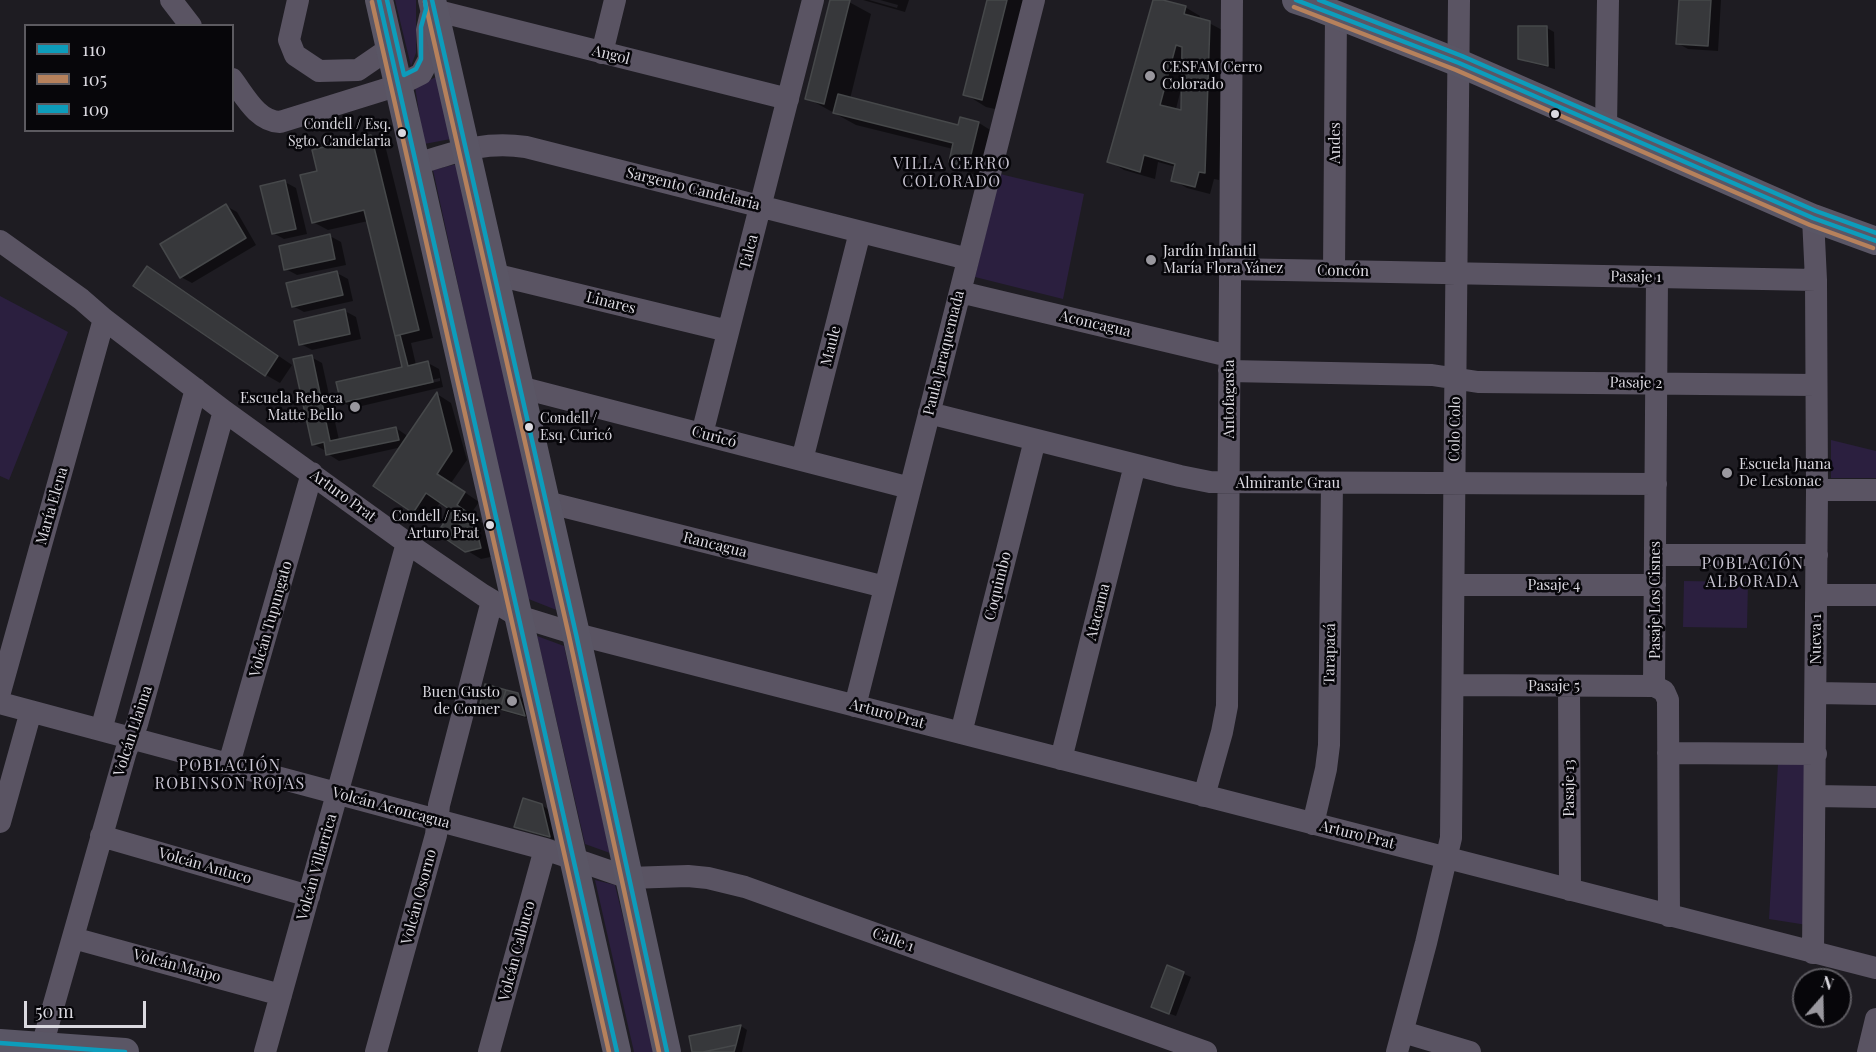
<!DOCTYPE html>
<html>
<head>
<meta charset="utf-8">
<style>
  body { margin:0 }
  #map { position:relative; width:1876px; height:1052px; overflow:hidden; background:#1e1c22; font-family:"Playfair Display",serif }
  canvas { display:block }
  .legend { position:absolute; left:24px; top:24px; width:210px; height:108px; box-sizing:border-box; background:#07060a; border:2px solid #5c5a60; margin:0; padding:8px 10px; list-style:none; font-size:18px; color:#dbd9e0 }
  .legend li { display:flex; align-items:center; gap:12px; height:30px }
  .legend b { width:30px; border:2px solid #5c5a60 }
  .north { position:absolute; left:1792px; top:968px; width:60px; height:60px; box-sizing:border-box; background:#07060a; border:2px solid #5c5a60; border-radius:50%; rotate:20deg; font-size:16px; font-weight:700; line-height:24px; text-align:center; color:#dbd9e0 }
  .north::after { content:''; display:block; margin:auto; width:21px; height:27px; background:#99979e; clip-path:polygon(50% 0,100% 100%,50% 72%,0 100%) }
  .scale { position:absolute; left:24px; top:1001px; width:122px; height:27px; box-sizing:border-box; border:3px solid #dbd9e0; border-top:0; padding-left:8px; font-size:18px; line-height:21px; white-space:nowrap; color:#dbd9e0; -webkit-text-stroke:4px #07060a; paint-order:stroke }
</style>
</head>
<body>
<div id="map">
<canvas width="1876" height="1052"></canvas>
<ul class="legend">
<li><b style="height:8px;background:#0d9cbb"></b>110</li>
<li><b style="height:8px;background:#b6815c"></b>105</li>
<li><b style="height:8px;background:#0d9cbb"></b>109</li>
</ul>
<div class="north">N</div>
<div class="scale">50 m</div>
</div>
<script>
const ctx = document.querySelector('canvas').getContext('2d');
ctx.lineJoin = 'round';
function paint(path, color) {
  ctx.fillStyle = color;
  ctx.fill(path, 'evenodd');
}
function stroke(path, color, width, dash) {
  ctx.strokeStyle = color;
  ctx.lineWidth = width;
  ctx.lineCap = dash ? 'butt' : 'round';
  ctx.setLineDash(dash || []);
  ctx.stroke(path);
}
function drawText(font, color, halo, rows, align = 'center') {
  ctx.font = font + ' "Playfair Display",serif';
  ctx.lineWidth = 5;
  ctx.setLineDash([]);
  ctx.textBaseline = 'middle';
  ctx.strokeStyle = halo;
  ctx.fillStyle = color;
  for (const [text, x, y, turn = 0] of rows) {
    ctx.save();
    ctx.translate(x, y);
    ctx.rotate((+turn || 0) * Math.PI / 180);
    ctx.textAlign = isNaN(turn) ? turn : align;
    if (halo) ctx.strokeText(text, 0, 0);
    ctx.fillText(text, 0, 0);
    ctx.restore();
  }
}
paint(new Path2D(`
  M395,0H416V53L411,66Z
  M436,77L451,139L424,144L415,87Z
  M457,164L559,611L526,598L433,170Z
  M1000,174L1084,194L1063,299L975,277Z
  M0,296L68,332L9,480L0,476Z
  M1831,440L1876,451V478H1831Z
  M1684,581L1748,582L1747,628L1683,627Z
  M537,636L564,646L610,853L585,844Z
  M1807,761V925L1769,919L1778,764Z
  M595,880L615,885L656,1052H634Z`), '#2b1f3f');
paint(new Path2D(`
  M832,0L849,2L871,14L850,99L959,127L961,119L979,123L1000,136L990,178L972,174L950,161L953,149L856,125L807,98Z
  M863,0H869L897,8L898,5L880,0H909L905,12Z
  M988,0H1032L1004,111L986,107L965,94Z
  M1154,0L1185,7L1200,16L1199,20L1209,23L1224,31L1219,180L1214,179L1210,194L1187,188L1173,180L1176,167L1158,162L1155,179L1124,170L1109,161ZM1182,85L1183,112L1176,109Z
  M1680,0H1721L1718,51L1688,49L1677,43Z
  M1547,28L1554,32L1555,69L1527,62L1520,58Z
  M370,137L385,145L433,338L411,343L416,365L428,363L439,369L443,387L353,408L342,402L404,368L368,221L328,230L313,222L319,172ZM440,378V381L349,402V399Z
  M285,182L296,188L307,234L284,239L273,233Z
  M226,206L237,212L256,245L192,283L181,277Z
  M330,236L341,242L346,265L297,275L286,269Z
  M337,273L348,279L353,301L304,312L293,306Z
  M162,277L292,365L280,383L266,375Z
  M345,311L356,317L361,339L312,350L301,344Z
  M311,357L322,363L339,440L396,428L406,435L407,439L437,394L451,403L467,460L451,483L479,502L470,515L487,526L495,556L481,559L466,550L454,510L441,501L428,520L414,512L402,447L339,461L328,454L327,450H324L313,444Z
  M518,695L525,699L531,719L489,707L482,703Z
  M542,805L549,810L556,840L523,830L516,826Z
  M1167,967L1191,977L1176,1016L1160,1010Z
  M741,1026L747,1030L742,1052H694L690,1037Z`), '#0007');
const building = new Path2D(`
  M830,0H850L824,104L805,99Z
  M987,0H1007L982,100L963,95Z
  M1153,0H1163L1186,6L1184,14L1210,21L1205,173L1199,172L1195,187L1171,181L1175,164L1144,155L1140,172L1107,162ZM1176,45L1182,47L1181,110L1160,105Z
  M1679,0H1711L1708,46L1676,44Z
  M1518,26H1547L1548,66L1518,59Z
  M838,94L958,125L960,117L979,122L968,167L949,162L953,143L833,113Z
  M371,135L419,330L395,336L364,210L312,223L300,175L317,171L312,150Z
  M285,180L296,229L272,234L260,186Z
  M226,204L246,238L180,278L160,244Z
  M330,234L335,259L284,270L279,246Z
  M147,266L278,356L265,376L133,286Z
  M337,271L343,295L292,307L286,283Z
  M345,309L350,334L299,345L294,321Z
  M400,335L408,366L428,361L433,382L341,403L336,382L402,367L395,336Z
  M312,355L330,441L396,427L399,440L326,455L324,442L312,445L293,359Z
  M437,392L452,451L437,474L465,492L457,505L473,516L481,548L465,552L437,533L452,511L426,493L413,513L373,486Z
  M485,684L506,690L500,709L480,704Z
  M506,690L518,693L525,716L500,709Z
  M523,798L542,804L550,837L514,827Z
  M1167,965L1184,972L1169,1014L1151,1007Z
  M741,1025L736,1045L703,1052H692L689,1036Z
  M736,1045L734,1052H703Z`);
paint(building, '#37383b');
stroke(building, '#46484a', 1.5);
stroke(new Path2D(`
  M171,0L191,26
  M298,0L289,40L295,55L319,71L358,70L390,48
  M602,53L615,0
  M232,79C245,96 257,121 280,122L399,85L421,74L429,59L427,30L430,17L434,10L788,99
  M1606,127L1608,0
  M417,164C456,152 483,141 526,147L968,259
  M0,241L81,299L104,319L224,411L407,543L483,595L518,616L576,634L1876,968
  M1230,269L1816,280
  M1334,271L1336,14
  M493,274L728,331
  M960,292L1229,356
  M1229,371L1432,375L1478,382L1816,385
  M519,387L910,488
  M929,413L1180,476L1210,482L1656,484
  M702,434L813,0
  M802,460L860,232
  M1817,490H1876
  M546,502L885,587
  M1655,555H1817
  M1454,585H1655
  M1817,595H1876
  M1453,685L1654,686L1664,691L1668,700L1669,916
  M1569,686L1570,890
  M1654,686L1657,277
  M0,692L104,319
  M1816,693L1876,694
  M0,703L545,849L629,878L688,876L708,878L745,887L1206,1052
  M855,706L1034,0
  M101,730L196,389
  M961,733L1035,440
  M1668,753L1816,754
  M1061,759L1135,465
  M229,764L312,473
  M1204,796L1222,732L1227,706L1232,0
  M1815,796L1876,797
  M0,822L31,711
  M1313,824L1326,769L1329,745L1332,483
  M101,836L309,896
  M73,938L281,995
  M1813,953L1817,490L1816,280L1813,218
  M1403,1032L1470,1052
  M43,1052L42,1046L126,751L137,724L224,411
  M265,1052L407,543
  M376,1052L436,835L439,805L492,601
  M489,1052L545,849
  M1397,1052L1426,943L1451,838L1459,0
  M1868,1052L1876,1019`), '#5a5463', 22);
stroke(new Path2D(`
  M379,0L617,1052
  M432,0L576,634L667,1052
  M1296,0L1314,6L1459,63L1813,218L1876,241
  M0,1043L125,1052`), '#5a5665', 28);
stroke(new Path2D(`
  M379,0L617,1052
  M432,0L576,634L667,1052
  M1296,0L1459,63L1813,218L1876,241
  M0,1043L125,1052`), '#0d9cbb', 4.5);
stroke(new Path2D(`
  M372,2L609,1052
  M425,2L569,636L659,1052
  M1294,7L1456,70L1810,225L1873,248`), '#b6815c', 4.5);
stroke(new Path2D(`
  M387,0L404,75L416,69L421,59V27L426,9L425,1
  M1319,0L1462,56L1816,211L1876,233`), '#0d9cbb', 4.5);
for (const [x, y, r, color] of [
  [1150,76,6,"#99979e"],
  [1555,114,5,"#dbd9e0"],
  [402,133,5,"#dbd9e0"],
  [1151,260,6,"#99979e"],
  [355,407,6,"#99979e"],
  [529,427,5,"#dbd9e0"],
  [1727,473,6,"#99979e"],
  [490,525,5,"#dbd9e0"],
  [512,701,6,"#99979e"]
]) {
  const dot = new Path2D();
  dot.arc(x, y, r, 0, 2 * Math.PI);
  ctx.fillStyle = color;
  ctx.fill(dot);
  stroke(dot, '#07060a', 2);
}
drawText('14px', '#dbd9e0', '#07060a', [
  ["Condell / Esq.",391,125],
  ["Sgto. Candelaria",391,142],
  ["Condell /",540,419,"left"],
  ["Esq. Curicó",540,436,"left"],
  ["Condell / Esq.",479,517],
  ["Arturo Prat",479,534]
], 'right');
drawText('15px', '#dbd9e0', '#07060a', [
  ["Angol",611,55,14],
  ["Andes",1335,143,-90],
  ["Sargento Candelaria",693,189,14],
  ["Talca",749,252,-76],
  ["Concón",1343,271,1],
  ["Pasaje 1",1636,277,1],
  ["Linares",611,303,14],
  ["Aconcagua",1095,324,13],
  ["Maule",831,346,-76],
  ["Paula Jaraquemada",944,353,-76],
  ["Pasaje 2",1636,383,1],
  ["Antofagasta",1229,399,-90],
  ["Colo Colo",1455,429,-89],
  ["Curicó",714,437,15],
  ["Almirante Grau",1288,483],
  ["Arturo Prat",343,496,36],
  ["María Elena",52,506,-74],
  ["Rancagua",715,545,14],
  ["Pasaje 4",1554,585],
  ["Coquimbo",998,586,-76],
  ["Pasaje Los Cisnes",1655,600,-90],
  ["Atacama",1098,612,-76],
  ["Volcán Tupungato",271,619,-74],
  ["Nueva 1",1816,639,-90],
  ["Tarapacá",1330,654,-89],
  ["Pasaje 5",1554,686],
  ["Arturo Prat",887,714,15],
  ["Volcán Llaima",133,731,-72],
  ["Pasaje 13",1569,788,-90],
  ["Volcán Aconcagua",391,808,15],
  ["Arturo Prat",1357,835,14],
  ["Volcán Antuco",205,866,16],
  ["Volcán Villarrica",317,867,-74],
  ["Volcán Osorno",419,897,-75],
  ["Calle 1",893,940,20],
  ["Volcán Calbuco",517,951,-75],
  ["Volcán Maipo",177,966,15]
]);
drawText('15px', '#dbd9e0', '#07060a', [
  ["CESFAM Cerro",1162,67],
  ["Colorado",1162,84],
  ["Jardín Infantil",1163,251],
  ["María Flora Yánez",1163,268],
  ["Escuela Rebeca",343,398,"right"],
  ["Matte Bello",343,415,"right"],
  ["Escuela Juana",1739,464],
  ["De Lestonac",1739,481],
  ["Buen Gusto",500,692,"right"],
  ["de Comer",500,709,"right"]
], 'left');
ctx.letterSpacing = '1.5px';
drawText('16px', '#c8c4d1', '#07060a', [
  ["VILLA CERRO",952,164],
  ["COLORADO",952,182],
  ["POBLACIÓN",1753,564],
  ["ALBORADA",1753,582],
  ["POBLACIÓN",230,766],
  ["ROBINSON ROJAS",230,784]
]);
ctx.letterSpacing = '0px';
</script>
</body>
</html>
